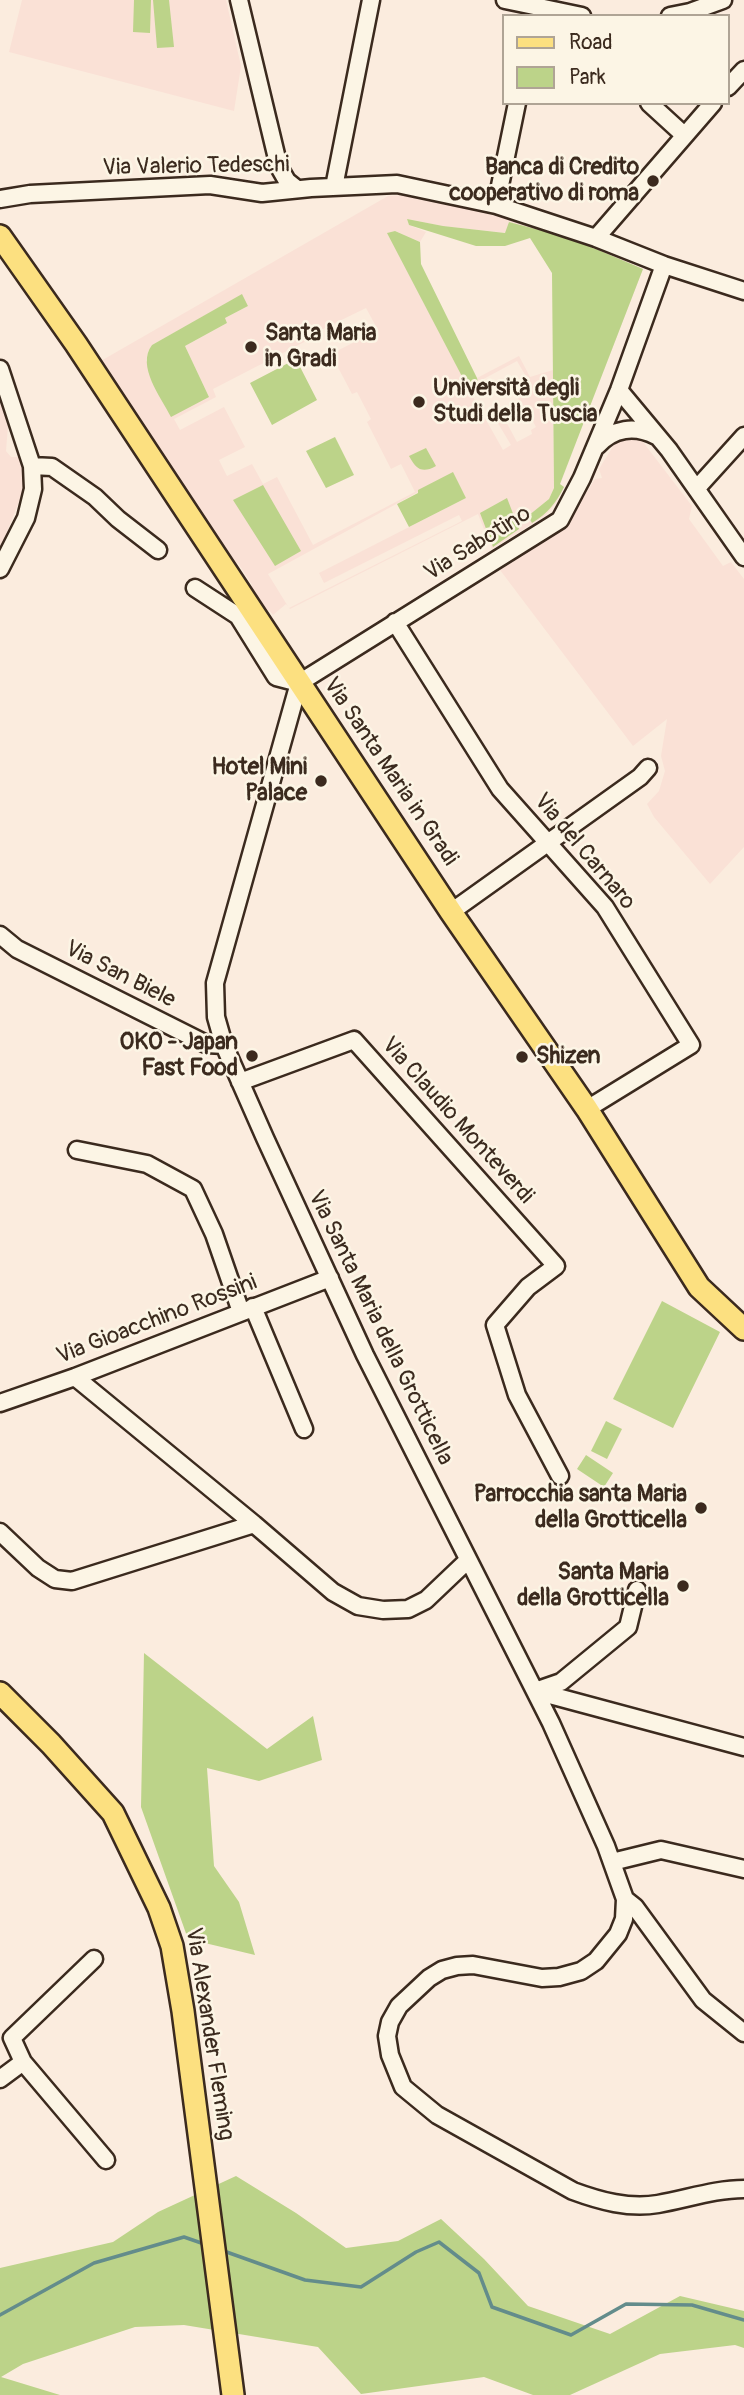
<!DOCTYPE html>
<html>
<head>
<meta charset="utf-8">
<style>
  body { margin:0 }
  #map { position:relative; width:744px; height:2395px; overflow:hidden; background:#fbecde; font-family:Pangolin,sans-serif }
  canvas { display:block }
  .legend { position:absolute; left:502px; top:14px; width:228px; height:91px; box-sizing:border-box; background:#fcf5e5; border:2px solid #afa495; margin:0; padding:9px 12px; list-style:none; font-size:21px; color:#3b2a1e }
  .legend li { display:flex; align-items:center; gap:14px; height:35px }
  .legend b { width:35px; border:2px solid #afa495 }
</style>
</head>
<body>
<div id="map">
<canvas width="744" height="2395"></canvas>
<ul class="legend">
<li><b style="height:9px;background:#fce080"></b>Road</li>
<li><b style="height:19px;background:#bcd389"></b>Park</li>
</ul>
</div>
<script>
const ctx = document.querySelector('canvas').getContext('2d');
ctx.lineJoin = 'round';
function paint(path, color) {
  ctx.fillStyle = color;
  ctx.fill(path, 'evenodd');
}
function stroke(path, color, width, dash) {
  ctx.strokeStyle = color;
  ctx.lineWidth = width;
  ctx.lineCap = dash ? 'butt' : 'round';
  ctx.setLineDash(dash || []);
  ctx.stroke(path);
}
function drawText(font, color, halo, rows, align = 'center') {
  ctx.font = font + ' Pangolin,sans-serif';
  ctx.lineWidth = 5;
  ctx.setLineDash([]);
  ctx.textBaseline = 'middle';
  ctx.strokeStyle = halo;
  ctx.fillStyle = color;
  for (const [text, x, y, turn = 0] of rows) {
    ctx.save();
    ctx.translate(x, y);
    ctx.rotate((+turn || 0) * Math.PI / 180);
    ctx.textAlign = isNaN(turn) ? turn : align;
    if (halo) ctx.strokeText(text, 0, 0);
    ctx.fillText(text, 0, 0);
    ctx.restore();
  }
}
paint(new Path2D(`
  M22,0H226L241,66L234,111L9,52Z
  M405,195L438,200L571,237L643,269L560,484L564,487L556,503L546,515L492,549L478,514L290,609L286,604L273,615L269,610L264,614L248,589L252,585L238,563L231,566L99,362L388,196ZM407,219L442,226L506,233L509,222L642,269L560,485L563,487L532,522L529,516L549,499L554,488L553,370L530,377L519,356L477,378L478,382L517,361L527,378L518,383L521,389L516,392L523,411L527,410L536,427L531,430L532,434L517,442L503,416L496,420L511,445L503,450L468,388L388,233L395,231L420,242L426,232L409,225ZM242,295L248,306L225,318L227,323L185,346L209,397L146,361L148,352L152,345ZM366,308L378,330L331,354L352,394L357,392L371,419L367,422L391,469L401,464L415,492L313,545L277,477L263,484L252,464L227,476L219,460L245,447L224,407L180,430L174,419L216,397L213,389L310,339L307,333L316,328L319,331ZM453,473L466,498L319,573L324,583L459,515L462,521L289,608L268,574Z
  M0,385L9,413L6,451L11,457H25L26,484L0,549Z
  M625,436H635L643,442L692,506L689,519L723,566L731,562L744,579V847L710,884L654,817L647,804L659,791L665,771L661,756L667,719L633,746L500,570L563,530L595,479L602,478L599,469L617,440Z`), '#fae1d6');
paint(new Path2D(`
  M134,0H151L150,33L133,32Z
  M153,0H169L174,47L157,48Z
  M407,219L443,226L505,233L509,222L570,238L643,269L560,484L564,487C556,503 548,513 532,523L528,516L549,499L554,488L552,273L530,238L505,246H476L409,225Z
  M395,231L420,242L421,264L477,378L478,382L468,388L387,233Z
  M242,294L248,306L225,318L227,323L185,346L209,397L171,417C161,397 136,366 152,345Z
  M296,359L317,400L272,425L250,383Z
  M335,437L354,475L326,488L306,451Z
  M426,448L436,466C422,474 416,469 409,456Z
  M453,472L466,498L409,527L397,504L418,493V490Z
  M263,485L301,551L275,566L233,500Z
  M507,498L519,529L493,547L480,513Z
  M662,1301L720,1332L673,1428L613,1399Z
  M606,1421L622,1429L607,1459L591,1451Z
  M586,1455L613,1473L604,1487L577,1469Z
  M144,1653L267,1749L313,1716L322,1760L259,1781L207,1768L214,1866L239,1902L255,1955L188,1939L141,1807Z
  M236,2176L296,2213L346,2248L398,2241L441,2219L484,2259L528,2306L610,2334L680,2296L744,2311V2348L735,2345L660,2354L570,2395H533L484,2377L361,2394L318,2347L184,2325L135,2327L23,2364L1,2377L60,2395H0V2268L113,2242L158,2212Z`), '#bcd389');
stroke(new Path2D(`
  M221,2250L305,2280L361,2287L416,2252L439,2242L479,2273L492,2307L571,2335L626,2304L692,2305L744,2320
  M0,2315L94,2263L184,2237L207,2245`), '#638c8b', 3.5);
const minor = new Path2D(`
  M239,0L279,167L287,181L297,189
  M505,0L582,16
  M670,16L690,12L723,0
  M728,87L744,70
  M649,103L684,135
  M334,187L371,0
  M0,199L30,194L210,185L262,193L311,188L397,184L496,205L596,238L664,265L744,291
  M496,205L517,103
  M596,238L713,103
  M0,369L32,466L33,489L26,518L0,569
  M619,390L669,450L744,557
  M597,446C613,428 635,425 656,436
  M32,466L52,467L95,497L118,519L158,550
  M697,488L744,436
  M195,588L238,616L276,677L299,683
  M395,622L500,789L605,907L691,1045L587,1109
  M299,683L215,983L216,1017L224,1045L265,1138L365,1355L551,1723L606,1846L625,1899L624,1919L618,1934L596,1961L581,1971L559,1977L542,1978L473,1965L457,1966L442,1970L429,1978L399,2006L390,2022L387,2036L390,2055L403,2087L437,2115L573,2191C600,2201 629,2209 658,2204C687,2199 715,2189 744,2189
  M299,683L560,520L582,478L619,390L664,265
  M451,912L640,777L648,768
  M0,935L17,949L206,1044L224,1045
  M240,1082L354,1040L556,1266L528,1287L495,1325L517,1395L560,1476
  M77,1150L147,1164L193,1189L214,1234L241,1312
  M253,1307L304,1429
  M75,1377L254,1524L333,1592L358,1606L383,1610L408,1609L426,1600L467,1561
  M0,1403L75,1377L330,1278
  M0,1532L38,1568L55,1579L72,1581L254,1524
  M535,1691L744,1747
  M535,1691L561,1682L628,1627L637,1590
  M612,1862L661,1850L744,1869
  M625,1899L635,1907L703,2000L744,2033
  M94,1959L12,2038L23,2062L106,2160
  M0,2079L23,2062`);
const major = new Path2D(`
  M0,236L76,344L451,912L587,1109L699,1287L744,1329
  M0,1693L51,1744L113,1813L159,1908L172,1946L183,2011L233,2395`);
stroke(minor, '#3b2a1e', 21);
stroke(major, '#3b2a1e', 26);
stroke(minor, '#fcf5e5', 16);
stroke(major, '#fce080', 21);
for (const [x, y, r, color] of [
  [653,181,7,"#3b2a1e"],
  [251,347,7,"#3b2a1e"],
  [419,402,7,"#3b2a1e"],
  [321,781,7,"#3b2a1e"],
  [252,1056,7,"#3b2a1e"],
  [522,1057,7,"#3b2a1e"],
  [701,1508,7,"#3b2a1e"],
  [683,1586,7,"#3b2a1e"]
]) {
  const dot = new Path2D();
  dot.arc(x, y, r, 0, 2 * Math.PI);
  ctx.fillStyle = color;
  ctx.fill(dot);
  stroke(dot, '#fcf5e5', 2.5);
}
drawText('23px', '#3b2a1e', '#fcf5e5', [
  ["Via Valerio Tedeschi",196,167,-1],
  ["Via Sabotino",478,544,-32],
  ["Via Santa Maria in Gradi",390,772,56],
  ["Via del Carnaro",584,852,50],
  ["Via San Biele",120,975,27],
  ["Via Claudio Monteverdi",457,1121,48],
  ["Via Gioacchino Rossini",157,1320,-21],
  ["Via Santa Maria della Grotticella",380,1328,64],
  ["Via Alexander Fleming",209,2034,81]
]);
drawText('bold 23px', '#3b2a1e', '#fcf5e5', [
  ["Banca di Credito",639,168],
  ["cooperativo di roma",639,194],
  ["Santa Maria",265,334,"left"],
  ["in Gradi",265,360,"left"],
  ["Università degli",433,389,"left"],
  ["Studi della Tuscia",433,415,"left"],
  ["Hotel Mini",307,768],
  ["Palace",307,794],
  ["OKO - Japan",238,1043],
  ["Fast Food",238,1069],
  ["Shizen",536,1057,"left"],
  ["Parrocchia santa Maria",687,1495],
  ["della Grotticella",687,1521],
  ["Santa Maria",669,1573],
  ["della Grotticella",669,1599]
], 'right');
</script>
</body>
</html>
